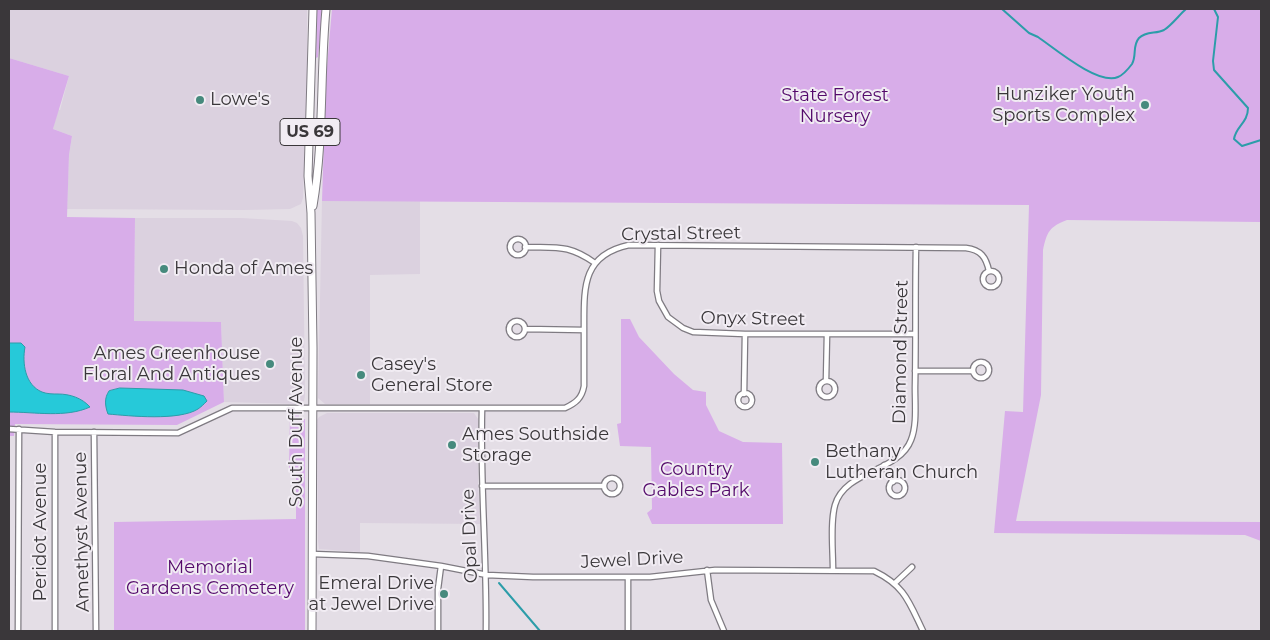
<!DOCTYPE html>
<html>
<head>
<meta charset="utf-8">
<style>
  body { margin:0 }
  #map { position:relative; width:1270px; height:640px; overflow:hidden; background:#e4dee6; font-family:Montserrat,sans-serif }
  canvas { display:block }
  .frame { position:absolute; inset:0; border:10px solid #3a373a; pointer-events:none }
</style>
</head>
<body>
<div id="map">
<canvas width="1270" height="640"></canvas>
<div class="frame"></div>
</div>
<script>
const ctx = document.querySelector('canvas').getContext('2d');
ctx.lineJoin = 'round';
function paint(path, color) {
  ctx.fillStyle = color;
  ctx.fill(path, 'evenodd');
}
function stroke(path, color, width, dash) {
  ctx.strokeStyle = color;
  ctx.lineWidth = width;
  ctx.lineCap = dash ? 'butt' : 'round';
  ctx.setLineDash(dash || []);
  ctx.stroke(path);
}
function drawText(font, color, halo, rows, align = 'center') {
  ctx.font = font + ' Montserrat,sans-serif';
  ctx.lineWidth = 4;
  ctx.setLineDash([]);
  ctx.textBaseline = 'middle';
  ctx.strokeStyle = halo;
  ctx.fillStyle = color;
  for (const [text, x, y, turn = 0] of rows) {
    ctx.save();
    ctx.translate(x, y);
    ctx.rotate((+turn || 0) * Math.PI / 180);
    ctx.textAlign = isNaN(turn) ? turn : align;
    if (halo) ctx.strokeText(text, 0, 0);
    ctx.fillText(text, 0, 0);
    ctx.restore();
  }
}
paint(new Path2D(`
  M9,9H307V78L303,198L301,204L290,209L244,210L67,209L69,155L72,136L53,129L58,109L60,110L69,76L9,58Z
  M322,201H420V274L370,275V404H325L318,398Z
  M135,218H241L292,221L297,223L301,228L303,236L305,396L304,401L298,404L224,402L221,322H134Z
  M327,413H474L478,419V482L480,524L360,523V552L319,549L318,541L317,420L319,417Z`), '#dbd1df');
paint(new Path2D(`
  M317,9H323L318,57L316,58Z
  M332,9H1261V222L1067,220C1049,227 1047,232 1043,250L1041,395L1016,521L1261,522V541L1245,535L994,533L1005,411L1023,412L1029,205L322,201L326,78Z
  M9,58L69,76L53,129L72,136L69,155L67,217L135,218L134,321L221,322L224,402L177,425L15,424L14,436H9Z
  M621,319H630L639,337L674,374L693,390L706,392V405L719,431L743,442L782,443L783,524H652L647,513L652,509L651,447L620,446L617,424L621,423Z
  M299,413V419H305V631H114V522L296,519V472L289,470L290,414Z`), '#d8ade9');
const water = new Path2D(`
  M9,343H21L25,347C22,363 25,385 42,392C47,394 53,394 58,394C70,394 82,398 90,407C66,418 35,412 9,412Z
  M120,388L183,390L204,396L207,401C204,404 201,407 198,409C179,421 130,416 108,414C105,406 104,398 109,391Z`);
paint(water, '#26c9d9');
stroke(water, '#2c9da9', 1);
stroke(new Path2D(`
  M1002,9L1029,33L1038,37C1054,48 1099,86 1118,77C1123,75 1129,68 1132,64C1137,55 1132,46 1139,38C1146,31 1156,34 1164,30C1172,25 1179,15 1186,9
  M1214,9L1218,17L1213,61L1214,70L1248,108C1248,123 1236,126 1234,139L1242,146L1261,140
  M499,583L540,631`), '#2c9da9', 2);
const street = new Path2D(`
  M510 247a8 8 0 1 1 16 0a8 8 0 1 1-16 0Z
  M658,245L657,291L659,301L668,317L683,328L693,332L745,334H915
  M525,247C557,248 568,244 595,263
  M983 279a8 8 0 1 1 16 0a8 8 0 1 1-16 0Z
  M509 329a8 8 0 1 1 16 0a8 8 0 1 1-16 0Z
  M525,329L584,330
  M973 370a8 8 0 1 1 16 0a8 8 0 1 1-16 0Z
  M915,371H973
  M826,381L827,334
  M819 389a8 8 0 1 1 16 0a8 8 0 1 1-16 0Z
  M738 400a7 7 0 1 1 14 0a7 7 0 1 1-14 0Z
  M744,394L745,334
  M482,409C480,483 487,557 486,631
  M9,429L55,432L178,433L232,408H565C576,403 582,398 584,386C584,366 584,346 584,327C584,288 582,255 629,245L966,248C981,250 986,257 989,271
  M94,432L96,631
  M884,465L893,482
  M604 486a8 8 0 1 1 16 0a8 8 0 1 1-16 0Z
  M889 488a8 8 0 1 1 16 0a8 8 0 1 1-16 0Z
  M482,486H603
  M312,554L368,556L441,566L487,575L533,577H650L715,570L874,571C905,586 909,602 923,631
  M707,570L711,600L724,631
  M833,570C833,550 830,523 835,505C845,470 899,472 911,440C917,425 915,405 915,388C916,341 915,294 916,247
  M895,583L912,567
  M18,631L19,429
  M55,631V432
  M438,631V589L441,566
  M628,631V577`);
const primary = new Path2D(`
  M313,206C324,141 320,74 326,9
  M312,631L313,348L311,213L308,176L313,9`);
stroke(street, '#7f7b82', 7);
stroke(primary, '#7f7b82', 9);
stroke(street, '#fff', 4.5);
stroke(primary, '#fff', 7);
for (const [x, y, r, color] of [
  [200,100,5,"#468a7d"],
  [1145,105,5,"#468a7d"],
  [164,269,5,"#468a7d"],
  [270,364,5,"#468a7d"],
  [361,375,5,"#468a7d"],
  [452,445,5,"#468a7d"],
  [815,462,5,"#468a7d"],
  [444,594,5,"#468a7d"]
]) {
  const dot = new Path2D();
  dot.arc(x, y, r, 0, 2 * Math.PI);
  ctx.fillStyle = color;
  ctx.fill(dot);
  stroke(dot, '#f1ecf3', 2);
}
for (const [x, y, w] of [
  [310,132,60]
]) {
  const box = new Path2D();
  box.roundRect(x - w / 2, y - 13.5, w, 27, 4);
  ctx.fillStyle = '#f1ecf3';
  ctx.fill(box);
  stroke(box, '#3a373a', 1);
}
drawText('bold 16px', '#3a373a', null, [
  ["US 69",310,132]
]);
drawText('18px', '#3a373a', '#f1ecf3', [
  ["Hunziker Youth",1135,95,"right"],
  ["Sports Complex",1135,116,"right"],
  ["Lowe's",210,100],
  ["Honda of Ames",174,269],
  ["Ames Greenhouse",260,354,"right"],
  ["Floral And Antiques",260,375,"right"],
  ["Casey's",371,365],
  ["General Store",371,386],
  ["Ames Southside",462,435],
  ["Storage",462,456],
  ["Bethany",825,452],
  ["Lutheran Church",825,473],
  ["Emeral Drive",434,584,"right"],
  ["at Jewel Drive",434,605,"right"]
], 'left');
drawText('18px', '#540a6b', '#f1ecf3', [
  ["State Forest",835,96],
  ["Nursery",835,117],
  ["Country",696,470],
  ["Gables Park",696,491],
  ["Memorial",210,568],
  ["Gardens Cemetery",210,589]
]);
drawText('18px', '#3a373a', '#f1ecf3', [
  ["Crystal Street",681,234,-1],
  ["Onyx Street",753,319,1],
  ["Diamond Street",901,352,-89],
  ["South Duff Avenue",297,422,-90],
  ["Peridot Avenue",41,532,-90],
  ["Amethyst Avenue",82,532,-91],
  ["Opal Drive",470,536,-92],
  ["Jewel Drive",632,560,-3]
]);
</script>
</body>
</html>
